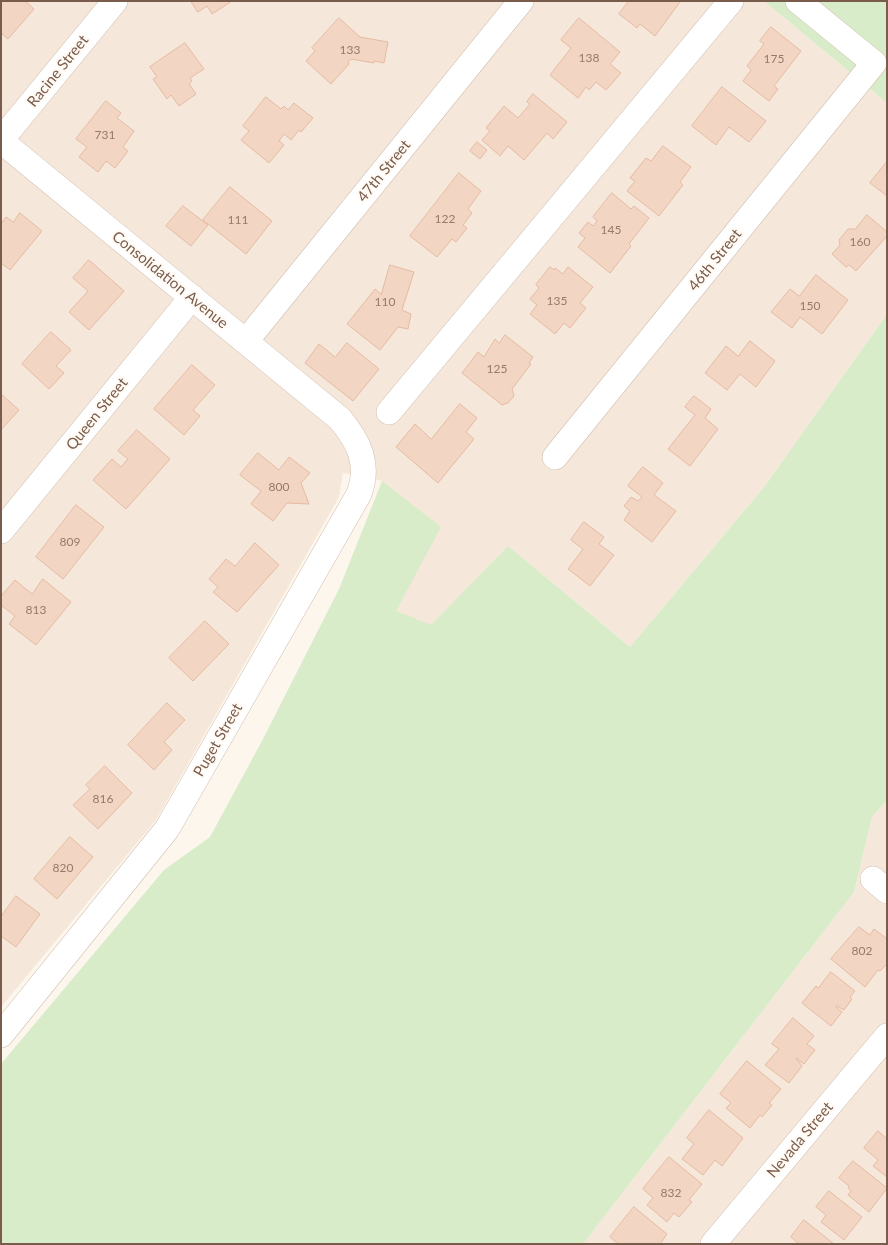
<!DOCTYPE html>
<html>
<head>
<meta charset="utf-8">
<style>
  body { margin:0 }
  #map { position:relative; width:888px; height:1245px; overflow:hidden; background:#fdf6ec; font-family:Lato,sans-serif }
  canvas { display:block }
  .frame { position:absolute; inset:0; border:2px solid #7a5c4d; pointer-events:none }
</style>
</head>
<body>
<div id="map">
<canvas width="888" height="1245"></canvas>
<div class="frame"></div>
</div>
<script>
const ctx = document.querySelector('canvas').getContext('2d');
ctx.lineJoin = 'round';
function paint(path, color) {
  ctx.fillStyle = color;
  ctx.fill(path, 'evenodd');
}
function stroke(path, color, width, dash) {
  ctx.strokeStyle = color;
  ctx.lineWidth = width;
  ctx.lineCap = dash ? 'butt' : 'round';
  ctx.setLineDash(dash || []);
  ctx.stroke(path);
}
function drawText(font, color, halo, rows, align = 'center') {
  ctx.font = font + ' Lato,sans-serif';
  ctx.lineWidth = 4;
  ctx.setLineDash([]);
  ctx.textBaseline = 'middle';
  ctx.strokeStyle = halo;
  ctx.fillStyle = color;
  for (const [text, x, y, turn = 0] of rows) {
    ctx.save();
    ctx.translate(x, y);
    ctx.rotate((+turn || 0) * Math.PI / 180);
    ctx.textAlign = isNaN(turn) ? turn : align;
    if (halo) ctx.strokeText(text, 0, 0);
    ctx.fillText(text, 0, 0);
    ctx.restore();
  }
}
paint(new Path2D(`
  M1,1H764L887,103V314L765,486L630,647L508,546L431,626L395,611L382,481L343,473L339,497L156,820L1,1007Z
  M887,800V1244H583L854,892L872,817Z`), '#f5e8da');
paint(new Path2D(`
  M764,1H887V103Z
  M887,314V800L872,817L854,892L583,1244H1V1064L164,870L210,837L263,739L339,589L382,481L441,527L396,611L431,625L508,546L630,647L765,486Z`), '#d8ecc9');
const building = new Path2D(`
  M1,1H25L34,9L8,39L2,34L1,35Z
  M191,1H232L212,14L207,6L198,12Z
  M629,1H679L680,2L655,36L640,24L637,28L619,14Z
  M339,18L360,37L388,42L384,63L374,61V63L351,59L348,62L349,64L331,84L306,61L315,51L312,48Z
  M579,18L620,52L610,64L621,73L606,90L596,82L589,90L586,87L578,98L550,75L571,48L561,40Z
  M771,27L801,51L774,86L778,89L769,101L743,81L751,70L747,66L764,44L760,41Z
  M185,43L204,69L190,78L192,81L189,84L196,94L179,106L171,95L167,99L153,79L157,77L150,67Z
  M722,87L766,121L749,142L729,127L716,145L692,126Z
  M533,94L567,122L553,139L547,133L524,160L508,146L500,156L482,140L490,131L486,128L504,106L518,118L530,104L527,102Z
  M266,97L281,109L284,106L288,110L294,103L313,118L301,132L299,130L291,140L284,134L279,141L284,145L269,163L241,140L249,131L243,126Z
  M106,101L121,113L117,118L134,131L123,147L128,151L115,168L106,161L98,172L79,157L87,147L76,139Z
  M477,142L487,150L480,159L470,151Z
  M663,146L691,167L680,182L683,185L659,216L627,191L635,181L630,178L646,158L651,161Z
  M886,163L887,164V196L870,183Z
  M459,173L481,191L468,209L472,213L463,225L467,228L456,242L452,239L437,257L410,236Z
  M230,187L272,221L246,254L203,220Z
  M612,193L631,209L634,206L649,218L629,244L631,246L610,273L578,247L585,238L579,233L588,222L593,226L597,221L593,217Z
  M183,206L208,225L191,246L166,226Z
  M20,213L42,231L10,270L1,263V224L6,217L13,222Z
  M867,215L887,232V236L856,271L849,265L846,267L832,254L840,245L839,240L848,229H855Z
  M89,260L124,291L89,330L69,312L88,291L73,278Z
  M390,265L414,272L402,310L411,314L408,329L398,327L380,350L347,324L375,289L381,294Z
  M550,267L554,270L555,268L563,274L568,267L593,287L580,303L586,308L570,328L564,323L555,334L530,314L537,305L530,299L539,288L536,285Z
  M816,275L848,300L822,334L800,317L792,328L771,312L790,289L799,296Z
  M51,332L71,350L56,366L64,373L49,389L22,364Z
  M505,335L533,357L529,363L531,364L512,389L514,396L508,403L502,405L462,373L478,352L484,357L495,339L499,343Z
  M750,341L775,361L756,387L740,374L727,390L705,373L726,346L738,356Z
  M347,343L379,369L353,401L305,363L319,344L335,357Z
  M192,365L215,385L193,410L200,416L184,435L154,409Z
  M1,394L19,410L1,430Z
  M694,396L711,409L705,418L718,429L690,466L668,449L695,415L685,407Z
  M460,404L477,418L466,432L474,439L438,483L396,447L415,424L431,439Z
  M137,430L170,459L126,509L93,480L112,459L121,467L128,459L118,451Z
  M258,453L279,470L289,457L310,473L301,483L309,504L287,503L273,521L251,504L261,491L240,475Z
  M643,467L663,483L654,495L676,511L652,542L624,520L630,511L624,506L631,497L638,501L642,497L628,486Z
  M76,505L104,527L63,579L36,557Z
  M584,522L604,537L599,544L614,555L590,586L568,569L583,549L571,540Z
  M255,543L279,565L237,612L213,592L218,587L209,579L226,559L235,566Z
  M43,579L71,602L36,645L9,624L15,616L1,605V596L15,580L32,594Z
  M205,621L229,644L193,681L169,658Z
  M167,703L185,720L164,742L172,750L154,770L128,745Z
  M105,766L132,793L98,829L73,805L90,789L86,785Z
  M70,837L93,857L57,899L34,879Z
  M16,896L40,914L16,947L1,936V917Z
  M859,927L870,935L874,929L887,939V964L880,971L878,970L865,987L831,959Z
  M831,972L855,991L850,997L852,999L844,1010L837,1006L836,1007L842,1012L831,1026L802,1003L816,986L818,988Z
  M793,1018L814,1036L807,1044L815,1050L804,1064L796,1058L802,1066L789,1083L765,1065L779,1049L772,1044Z
  M747,1061L781,1089L769,1103L772,1105L762,1117L760,1115L750,1128L726,1108L731,1103L720,1094Z
  M709,1110L743,1138L722,1166L715,1160L703,1175L682,1159L694,1144L687,1138Z
  M878,1131L887,1139V1177L873,1166L878,1160L864,1148Z
  M669,1157L702,1184L689,1200L692,1202L679,1217L674,1213L667,1222L647,1205L653,1198L643,1189Z
  M853,1161L887,1188L869,1212L848,1195L851,1191L848,1188L849,1186L839,1178Z
  M829,1191L862,1217L844,1240L821,1222L826,1215L816,1207Z
  M634,1207L667,1234L660,1244H618L610,1237Z
  M804,1220L834,1244H799L791,1237Z`);
paint(building, '#f3d5c3');
stroke(building, '#e6bba3', 1);
const minor = new Path2D(`
  M1,140L115,1
  M1,141L340,419C359,442 370,464 359,494L167,829L1,1035
  M246,341L521,1
  M389,412L731,1
  M555,457L874,63L798,1
  M1,531L192,297
  M873,879L887,891
  M713,1244L887,1036`);
stroke(minor, '#d1beb0', 26);
stroke(minor, '#fff', 25);
drawText('12px', '#987a6a', null, [
  ["133",350,50],
  ["138",589,58],
  ["175",774,59],
  ["731",105,135],
  ["122",445,219],
  ["111",238,220],
  ["145",611,230],
  ["160",860,242],
  ["135",557,301],
  ["110",385,302],
  ["150",810,306],
  ["125",497,369],
  ["800",279,487],
  ["809",70,542],
  ["813",36,610],
  ["816",103,799],
  ["820",63,868],
  ["802",862,951],
  ["832",671,1193]
]);
drawText('15px', '#7a5c4d', '#fffaf3', [
  ["Racine Street",58,71,-51],
  ["47th Street",384,171,-51],
  ["46th Street",715,260,-51],
  ["Consolidation Avenue",170,280,39],
  ["Queen Street",97,414,-51],
  ["Puget Street",218,740,-60],
  ["Nevada Street",800,1140,-50]
]);
</script>
</body>
</html>
